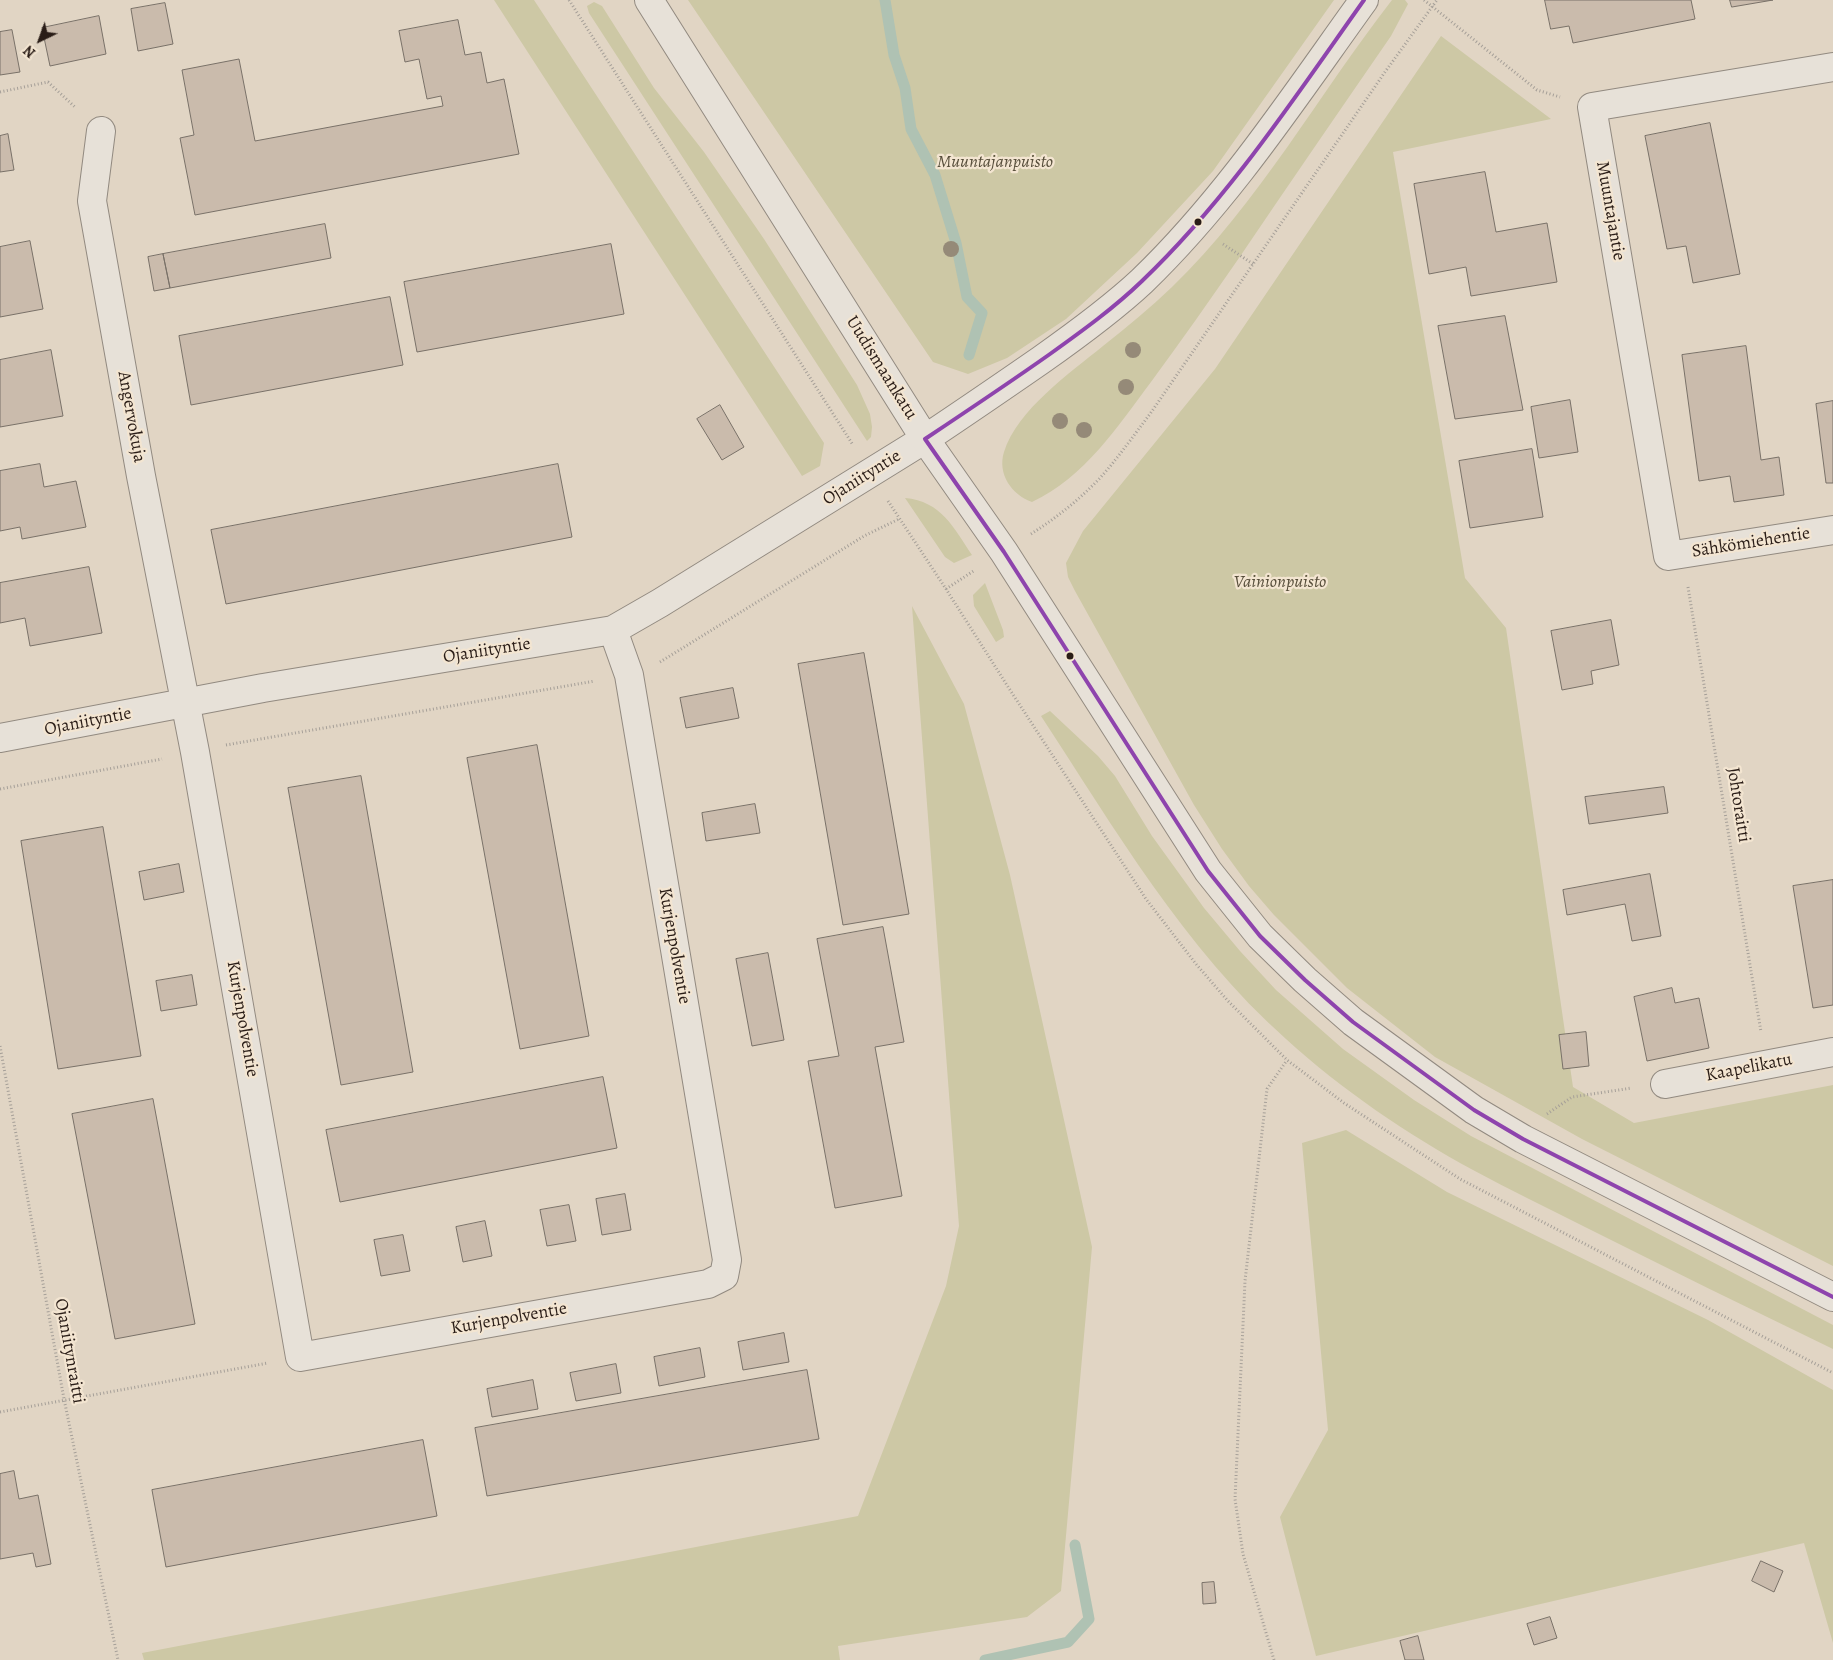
<!DOCTYPE html>
<html>
<head>
<meta charset="utf-8">
<style>
  body { margin:0 }
  #map { position:relative; width:1833px; height:1660px; overflow:hidden; background:#e1d5c4; font-family:Alegreya,serif }
  canvas { display:block }
  .north { position:absolute; left:15px; top:15px; width:50px; height:50px; -webkit-text-stroke:4px #f3e5d1; paint-order:stroke; rotate:222deg; font-size:14px; font-weight:700; line-height:20px; text-align:center; color:#2a1d17 }
  .north::after { content:''; display:block; margin:auto; width:18px; height:22px; background:#2a1d17; clip-path:polygon(50% 0,100% 100%,50% 72%,0 100%) }
</style>
</head>
<body>
<div id="map">
<canvas width="1833" height="1660"></canvas>
<div class="north">N</div>
</div>
<script>
const ctx = document.querySelector('canvas').getContext('2d');
ctx.lineJoin = 'round';
function paint(path, color) {
  ctx.fillStyle = color;
  ctx.fill(path, 'evenodd');
}
function stroke(path, color, width, dash) {
  ctx.strokeStyle = color;
  ctx.lineWidth = width;
  ctx.lineCap = dash ? 'butt' : 'round';
  ctx.setLineDash(dash || []);
  ctx.stroke(path);
}
function drawText(font, color, halo, rows, align = 'center') {
  ctx.font = font + ' Alegreya,serif';
  ctx.lineWidth = 4.5;
  ctx.setLineDash([]);
  ctx.textBaseline = 'middle';
  ctx.strokeStyle = halo;
  ctx.fillStyle = color;
  for (const [text, x, y, turn = 0] of rows) {
    ctx.save();
    ctx.translate(x, y);
    ctx.rotate((+turn || 0) * Math.PI / 180);
    ctx.textAlign = isNaN(turn) ? turn : align;
    if (halo) ctx.strokeText(text, 0, 0);
    ctx.fillText(text, 0, 0);
    ctx.restore();
  }
}
paint(new Path2D(`
  M494,0H534L824,443L820,466L802,476Z
  M688,0H1334L1213,171L1137,253L1066,319L1007,358L968,374L933,362Z
  M1392,0H1405L1408,4L1391,36C1340,110 1289,184 1239,258C1210,300 1181,341 1151,382C1118,426 1085,477 1032,502C1012,495 997,474 1004,452C1017,410 1070,373 1103,346C1127,327 1150,308 1172,287C1259,203 1318,95 1392,0Z
  M594,2L602,6L654,88L704,152L764,239L857,385L870,414L872,427L871,437L867,441L589,13L587,6Z
  M1441,36L1551,119L1393,152L1465,578L1506,628L1573,1087L1634,1123L1833,1085V1266L1582,1139L1435,1057L1347,988L1274,915L1249,886L1222,849L1194,805L1075,591L1068,577L1066,563L1083,531L1215,369Z
  M905,498C941,501 954,528 972,555L954,563L945,557Z
  M985,583L1003,630L1004,637L996,642L974,606L973,595Z
  M912,606L964,704L1010,875L1092,1247L1061,1591L1027,1617L838,1646L840,1660H144L142,1653L858,1516L946,1286L959,1226Z
  M1050,711L1098,756L1115,776L1152,836L1204,908L1240,951L1276,990L1343,1049L1414,1100L1471,1136L1833,1325V1349C1750,1309 1667,1268 1585,1227C1548,1208 1510,1190 1473,1170C1407,1134 1342,1090 1286,1039C1184,948 1115,829 1041,716Z
  M1346,1130L1447,1192L1708,1320L1833,1390V1643L1804,1543L1316,1656L1280,1517L1328,1430L1302,1143Z`), '#cdc8a5');
stroke(new Path2D(`
  M885,0L894,55L905,88L911,129L935,175L956,243L967,297L982,313L969,355
  M985,1660L1068,1642L1089,1619L1075,1545`), '#afc2b3', 11);
const building = new Path2D(`
  M1545,0H1691L1695,19L1573,43L1569,26L1551,29Z
  M1730,0H1773L1732,7Z
  M165,3L173,44L138,51L131,9Z
  M99,16L106,54L50,66L42,28Z
  M458,20L465,55L481,52L487,83L504,79L519,154L195,215L180,138L194,135L182,70L239,59L255,141L443,106L441,96L427,99L419,59L405,62L399,31Z
  M12,30L20,72L0,75V32Z
  M1710,123L1740,274L1693,283L1686,246L1667,249L1645,136Z
  M8,134L14,170L0,172V136Z
  M1485,172L1496,232L1547,223L1557,282L1471,296L1466,267L1429,274L1414,184Z
  M325,224L331,258L170,288L163,254Z
  M30,241L43,309L0,317V247Z
  M611,244L624,314L417,352L404,282Z
  M163,254L170,288L154,291L148,257Z
  M390,297L403,365L191,405L179,336Z
  M1505,316L1523,410L1455,419L1438,326Z
  M1746,346L1761,460L1779,457L1784,495L1734,502L1730,476L1699,481L1682,355Z
  M51,350L63,416L0,427V360Z
  M1570,400L1578,452L1539,458L1531,407Z
  M1833,401V483H1826L1816,404Z
  M720,405L744,447L722,460L697,419Z
  M1532,449L1543,517L1470,528L1459,461Z
  M40,464L44,487L76,481L86,527L22,539L20,527L0,531V471Z
  M558,464L572,537L226,604L211,530Z
  M89,567L102,633L30,646L25,618L0,623V583Z
  M1611,620L1619,665L1591,671L1593,684L1562,690L1551,631Z
  M864,653L909,914L843,925L798,664Z
  M733,688L739,718L686,728L680,698Z
  M537,745L589,1036L520,1049L467,758Z
  M361,776L413,1072L341,1085L288,788Z
  M1664,787L1668,813L1589,824L1585,797Z
  M755,804L760,833L706,841L702,813Z
  M103,827L141,1056L58,1069L21,841Z
  M179,864L184,892L144,900L139,872Z
  M1650,874L1661,936L1632,941L1625,904L1567,915L1563,890Z
  M1833,880V1005L1813,1008L1793,886Z
  M883,927L904,1042L875,1047L902,1196L835,1208L808,1061L839,1056L817,939Z
  M768,953L784,1040L752,1046L736,959Z
  M192,975L197,1005L161,1011L156,981Z
  M1672,988L1675,1003L1699,998L1709,1048L1647,1061L1634,997Z
  M1586,1032L1589,1066L1563,1069L1559,1035Z
  M603,1077L617,1148L340,1202L326,1130Z
  M153,1099L195,1324L115,1339L72,1114Z
  M625,1194L631,1230L602,1235L596,1199Z
  M569,1205L576,1241L547,1246L540,1210Z
  M485,1221L492,1256L463,1262L456,1227Z
  M403,1235L410,1271L381,1276L374,1240Z
  M784,1333L789,1362L743,1370L738,1342Z
  M700,1348L705,1377L659,1386L654,1357Z
  M616,1364L621,1393L576,1401L570,1373Z
  M807,1370L819,1439L487,1496L475,1428Z
  M533,1380L538,1409L492,1417L487,1389Z
  M423,1440L437,1516L166,1567L152,1490Z
  M14,1471L19,1499L38,1495L51,1564L36,1567L33,1553L0,1559V1474Z
  M1761,1561L1783,1571L1774,1592L1752,1581Z
  M1214,1582L1216,1603L1203,1604L1202,1583Z
  M1550,1617L1557,1638L1534,1645L1527,1624Z
  M1418,1636L1424,1660H1405L1400,1641Z`);
paint(building, '#cabbac');
stroke(building, '#797168', 1);
const minor = new Path2D(`
  M1833,67L1592,107L1668,556L1833,530
  M101,131L92,201L141,476L195,752L300,1357L708,1284L724,1276L727,1260L629,675L613,630
  M0,738L263,688L613,630L660,603L925,439
  M1665,1084L1833,1052`);
const tertiary = new Path2D(`
  M649,0L925,439L1004,552L1208,871L1260,936L1305,980L1353,1022L1474,1110L1523,1139L1833,1297
  M925,439C964,413 1002,387 1041,360C1075,336 1111,310 1142,281C1228,198 1294,97 1364,0`);
stroke(minor, '#928a80', 30);
stroke(tertiary, '#928a80', 30);
stroke(new Path2D(`
  M569,0L853,445
  M1424,0L1537,90L1560,97
  M0,92L48,82L76,108
  M1223,244L1253,264
  M888,501L946,589L1012,693L1146,899L1196,964L1228,1001L1287,1060L1344,1103L1460,1179L1833,1373
  M1031,534C1056,518 1079,500 1100,478C1118,458 1134,435 1150,414L1385,72L1437,0
  M1688,587L1761,1032
  M946,589L975,570
  M660,662L864,536L899,519
  M226,745L595,681
  M0,789L162,759
  M0,1046L64,1399L118,1660
  M1547,1114L1572,1097L1632,1088
  M0,1412L268,1363
  M1274,1660L1243,1554L1235,1499L1245,1281L1267,1089L1287,1060`), '#a59f98', 3, [1, 2.5]);
stroke(minor, '#e7e1d8', 28);
stroke(tertiary, '#e7e1d8', 28);
stroke(new Path2D(`
  M1364,0C1295,97 1228,199 1142,281C1114,308 1082,331 1050,354C1009,383 967,411 925,439L1004,552L1208,871L1260,936L1305,980L1353,1022L1474,1110L1523,1139L1833,1297`), '#8e44ad', 4);
ctx.fillStyle = '#958a78';
for (const [x, y] of [
  [951,249],
  [1133,350],
  [1126,387],
  [1060,421],
  [1084,430]
]) {
  ctx.beginPath();
  ctx.arc(x, y, 8, 0, 2 * Math.PI);
  ctx.fill();
}
for (const [x, y, r, color] of [
  [1198,222,4.5,"#2a1d17"],
  [1070,656,4.5,"#2a1d17"]
]) {
  const dot = new Path2D();
  dot.arc(x, y, r, 0, 2 * Math.PI);
  ctx.fillStyle = color;
  ctx.fill(dot);
  stroke(dot, '#f3e5d1', 2);
}
drawText('italic 18px', '#564d3a', '#f3e5d1', [
  ["Muuntajanpuisto",995,163],
  ["Vainionpuisto",1280,583]
]);
drawText('18px', '#2a1d17', '#f3e5d1', [
  ["Muuntajantie",1610,211,80],
  ["Uudismaankatu",881,368,58],
  ["Angervokuja",131,417,80],
  ["Ojaniityntie",862,478,-32],
  ["Sähkömiehentie",1751,543,-9],
  ["Ojaniityntie",487,651,-9],
  ["Ojaniityntie",88,722,-11],
  ["Johtoraitti",1738,805,81],
  ["Kurjenpolventie",674,946,80],
  ["Kurjenpolventie",242,1019,80],
  ["Kaapelikatu",1749,1068,-11],
  ["Kurjenpolventie",509,1319,-10],
  ["Ojaniitynraitti",69,1351,80]
]);
</script>
</body>
</html>
